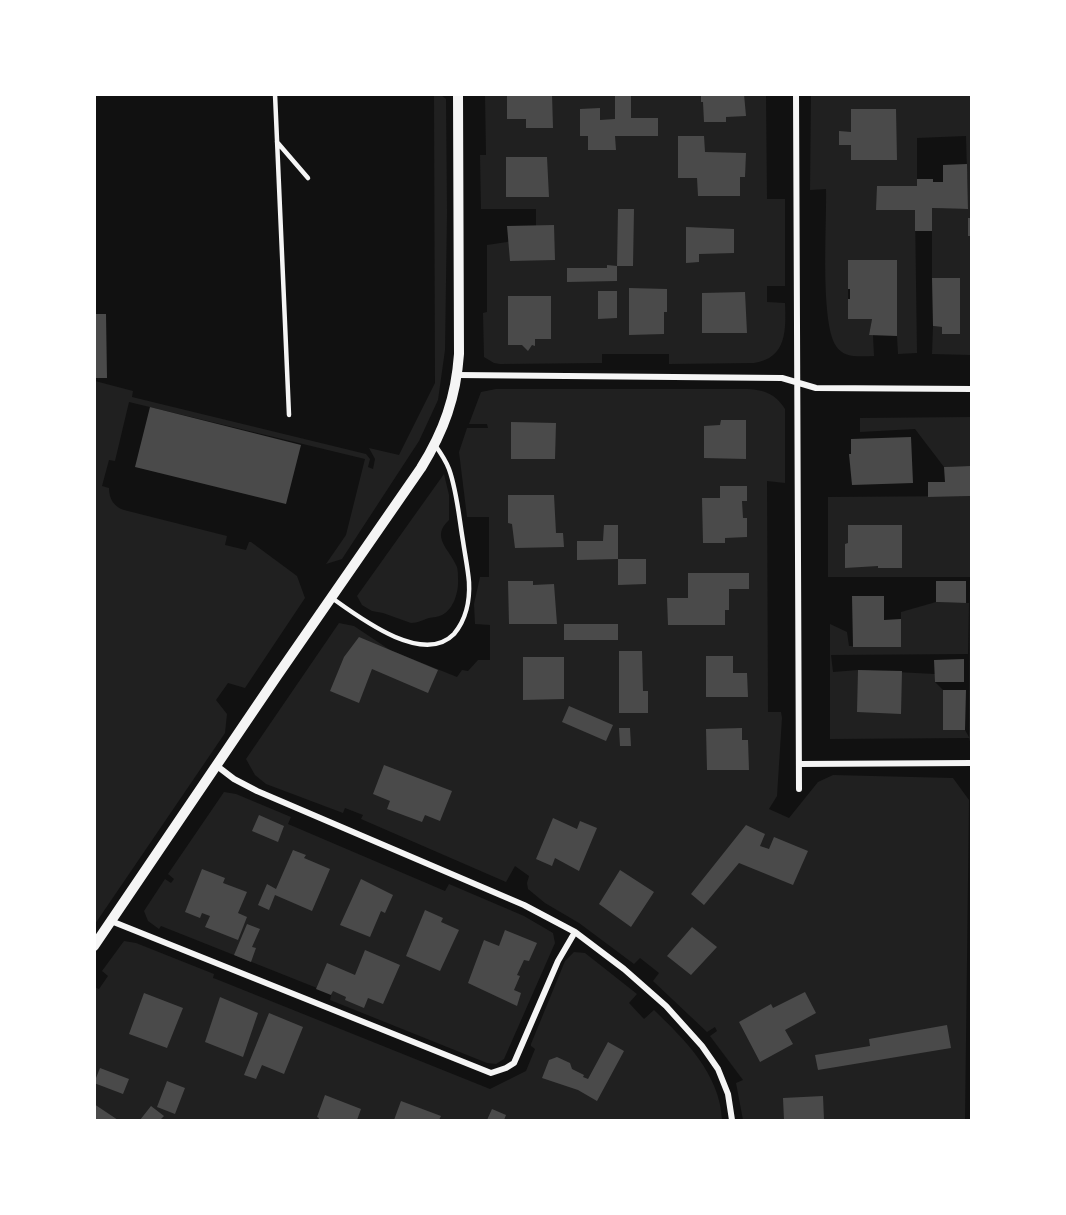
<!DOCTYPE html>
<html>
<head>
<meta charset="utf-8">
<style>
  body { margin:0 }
  #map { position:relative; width:1066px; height:1215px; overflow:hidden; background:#111; font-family:"IBM Plex Sans",sans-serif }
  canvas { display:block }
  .frame { position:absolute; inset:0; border:96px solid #fff; pointer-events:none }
</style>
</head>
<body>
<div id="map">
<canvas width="1066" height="1215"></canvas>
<div class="frame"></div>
</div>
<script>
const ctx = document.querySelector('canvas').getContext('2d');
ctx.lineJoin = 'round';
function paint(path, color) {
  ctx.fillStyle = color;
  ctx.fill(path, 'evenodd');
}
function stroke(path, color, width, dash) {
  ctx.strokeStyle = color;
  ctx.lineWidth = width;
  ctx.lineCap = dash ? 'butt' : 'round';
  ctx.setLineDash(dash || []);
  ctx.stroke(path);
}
paint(new Path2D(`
  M917,94L965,96L971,95L972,218H968V236H972L971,355L932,354L933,326L942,327V334H960L932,278V208L968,209L966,136L917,138V186H877V210H915L917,353L898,354L897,336L848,260V319H872L869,335H873L874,356C861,356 844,359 836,346C820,320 827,224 826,189L810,190L811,95Z
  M434,95H441L446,99L447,212L445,350L438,400L419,441L342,559L326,564L346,535L365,459L129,402L115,461L109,460L102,486L109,488C109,499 114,507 124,510L227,536L225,545L246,550L249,542H251L297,576L305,598L245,688L228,683L216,700L227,714L225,733L95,924V381L133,391L132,397L366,454L370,459L368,467L373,469L375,459L369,448L399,455L435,383Z
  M485,95H766L767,199H785V286H767V302L785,303C786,330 787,358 754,363L669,364V354H602V363L500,364L494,363L484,357L483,313L487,312V245L507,242L536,226V209H481L480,155H486Z
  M496,389H748C764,390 776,394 785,409V483L767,481L768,712H781L782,718L777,796L769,809L789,818L818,782L833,775L953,778L969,800L965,1120H743L736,1083L743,1080L710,1036L717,1031L715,1027L707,1032L653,981L659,973L640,958L634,964L579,923L545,903L528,889L527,883L529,876L515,866L506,882L361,819L363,815L345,808L343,813L266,784L255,775L246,759L339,623L354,626L390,650L457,677L462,670L468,671L478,660H490V625L475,624L474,604L480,577H489V517H467L459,452L467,428H488L487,424H469L481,392Z
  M971,417V745L969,738L830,739V624L847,632L849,646L901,647V612L936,602L969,603L968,654L831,655L833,672L858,670L935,674V682L943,690V730H965L969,737L970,577H828V497L970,496V466L944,467L915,429L860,432V418Z
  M444,474L449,495V520C430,537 450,550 456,565C458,568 458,574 458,578C459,591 454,609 442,615C438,617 433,617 429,618C422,620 418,623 411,623L383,613L372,611L362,605L357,596Z
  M224,792L236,794L291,817L288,824L445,891L449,884L524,916L553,933L555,943L504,1059L496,1064L487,1063L330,1000L332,991L317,988L161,926L159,929L148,921L144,911L165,879L171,883L174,879L168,874Z
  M124,941L136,943L214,974L213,978L216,979L490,1089L526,1071L535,1049L531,1046V1044L565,961L574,952L585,953L637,994L629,1003L644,1019L654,1010C685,1040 720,1074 722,1120H95L94,987L99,989L108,976L102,971Z`), '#202020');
paint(new Path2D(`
  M507,94H552L553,128H526V119H507Z
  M615,94H631V118H658V136H615L616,150H588V136H580V109L600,108V120L615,119Z
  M701,94H744L746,116L726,117V122H704L703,102H701Z
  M851,109H896L897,160H851V145H839V131L851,132Z
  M678,136H704L705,152L746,153L745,177H740V196H698L697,178H678Z
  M506,157H547L549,197H506Z
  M967,164L968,209L932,208V231H915V210H876L877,186H917V179H933V182H943V165Z
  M618,209H634L633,266H617Z
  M968,218H972V236H968Z
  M554,225L555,260L510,261L507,226Z
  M686,227L734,229V253L699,254V262L686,263Z
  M848,260H897V336L869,335L872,319H848V299H850V289H848Z
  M607,265L617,266V281L567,282V268H607Z
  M932,278H960V334H942V327L933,326Z
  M629,288L667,289V312H664V334L629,335Z
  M598,291H617V318L598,319Z
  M745,292L747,333H702V293Z
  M508,296H551V339H535V346L532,345L528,351L522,345H508Z
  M94,314H106L107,378H94Z
  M150,407L301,445L286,504L135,467Z
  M721,420H746V459L704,458V426L720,425Z
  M511,422L556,423L555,459H511Z
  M911,437L913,483L852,485L849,454H851V439Z
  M970,466V496L928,497V482H945L944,467Z
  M720,486H747V501H742L743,518H747V537L725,538V543H703L702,498H720Z
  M508,495H554L556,533H563L564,547L515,548L512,524L508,523Z
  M604,525H618V559H646V584L618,585V559L577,560V541H603Z
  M848,525H902V568H878V566L845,568V544L848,543Z
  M688,573H749V589H729V610H725V625H668L667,598H688Z
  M508,581H533V585L554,584L557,624H509Z
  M936,581H966V603L936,602Z
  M852,596H884V620L901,619V647H853Z
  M564,624H618V640H564Z
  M359,637L438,670L428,693L372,669L359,703L330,691L344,657Z
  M619,651H642L643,691H648V713H619Z
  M706,656H733V673H747L748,697H706Z
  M523,657H564V699L523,700Z
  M964,659V682H935L934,660Z
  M858,670L902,671L901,714L857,712Z
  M943,690H966L965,730H943Z
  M569,706L613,725L606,741L562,722Z
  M619,728H630L631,746H620Z
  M742,728V740H748L749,770H707L706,729Z
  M384,765L452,791L440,821L425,815L422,822L387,809L390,801L373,794Z
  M259,815L284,826L278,842L252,831Z
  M553,818L577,829L580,821L597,828L579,871L555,858L552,866L536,859Z
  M746,825L765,834L760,846L769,849L774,837L808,851L793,885L739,863L704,905L691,894Z
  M293,850L306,855L304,858L330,869L312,911L275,895L269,910L258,905L267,884L276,889Z
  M202,869L225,878L223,883L247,892L238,913L247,917L238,940L205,927L210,916L202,913L200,918L185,912Z
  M620,870L654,892L631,927L599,904Z
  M361,879L393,895L385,913L381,911L370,937L340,925Z
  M425,910L443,918L441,922L459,930L440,971L406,956Z
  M247,924L260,929L252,947L256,948L251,962L234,955Z
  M692,927L717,947L691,975L667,956Z
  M505,930L537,943L529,961L524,960L517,975L520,976L514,990L521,993L517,1006L468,983L484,940L499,946Z
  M365,950L400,965L383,1004L368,998L364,1008L345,1000L346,997L333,991L331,995L316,989L327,963L355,975Z
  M805,992L816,1013L785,1030L793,1044L760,1062L739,1022L771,1004L773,1008Z
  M144,993L183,1008L167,1048L129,1034Z
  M220,997L258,1013L243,1057L205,1042Z
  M269,1013L303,1027L284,1074L262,1065L256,1079L244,1075Z
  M947,1025L951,1048L818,1070L815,1055L870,1046L869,1039Z
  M608,1042L624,1051L597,1101L578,1090L542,1078L549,1060L557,1057L570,1063L572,1069L584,1075L583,1077L588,1079Z
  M100,1068L129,1079L123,1094L94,1083Z
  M167,1081L185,1088L175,1114L157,1107Z
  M325,1095L361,1109L357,1120H318L319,1118L317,1117Z
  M823,1096L824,1120H784L783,1098Z
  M401,1101L441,1116L439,1120H394Z
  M94,1104L118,1120H94Z
  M151,1106L164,1116L160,1120H140Z
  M492,1109L506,1115L504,1120H487Z`), '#4a4a4a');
stroke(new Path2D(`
  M275,94L289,415
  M277,142L308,178
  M332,598C360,618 423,666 454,634C466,620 470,600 469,582C468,569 465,555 463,541C459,518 457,491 449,469C446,461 440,452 435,445`), '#f5f5f5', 4.5);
stroke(new Path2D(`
  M796,94L799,789
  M458,375L782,378L816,388L972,389
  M799,764L972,763
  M217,766L234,779L257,791L524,905L575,932L624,969L666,1006L702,1046L718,1069L728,1094L732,1120
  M111,921L491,1073L506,1068L514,1063L558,961L575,932`), '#f5f5f5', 6);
stroke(new Path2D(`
  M94,946L277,676L421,468C444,431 456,397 459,354L458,94`), '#f5f5f5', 10);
</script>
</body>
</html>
